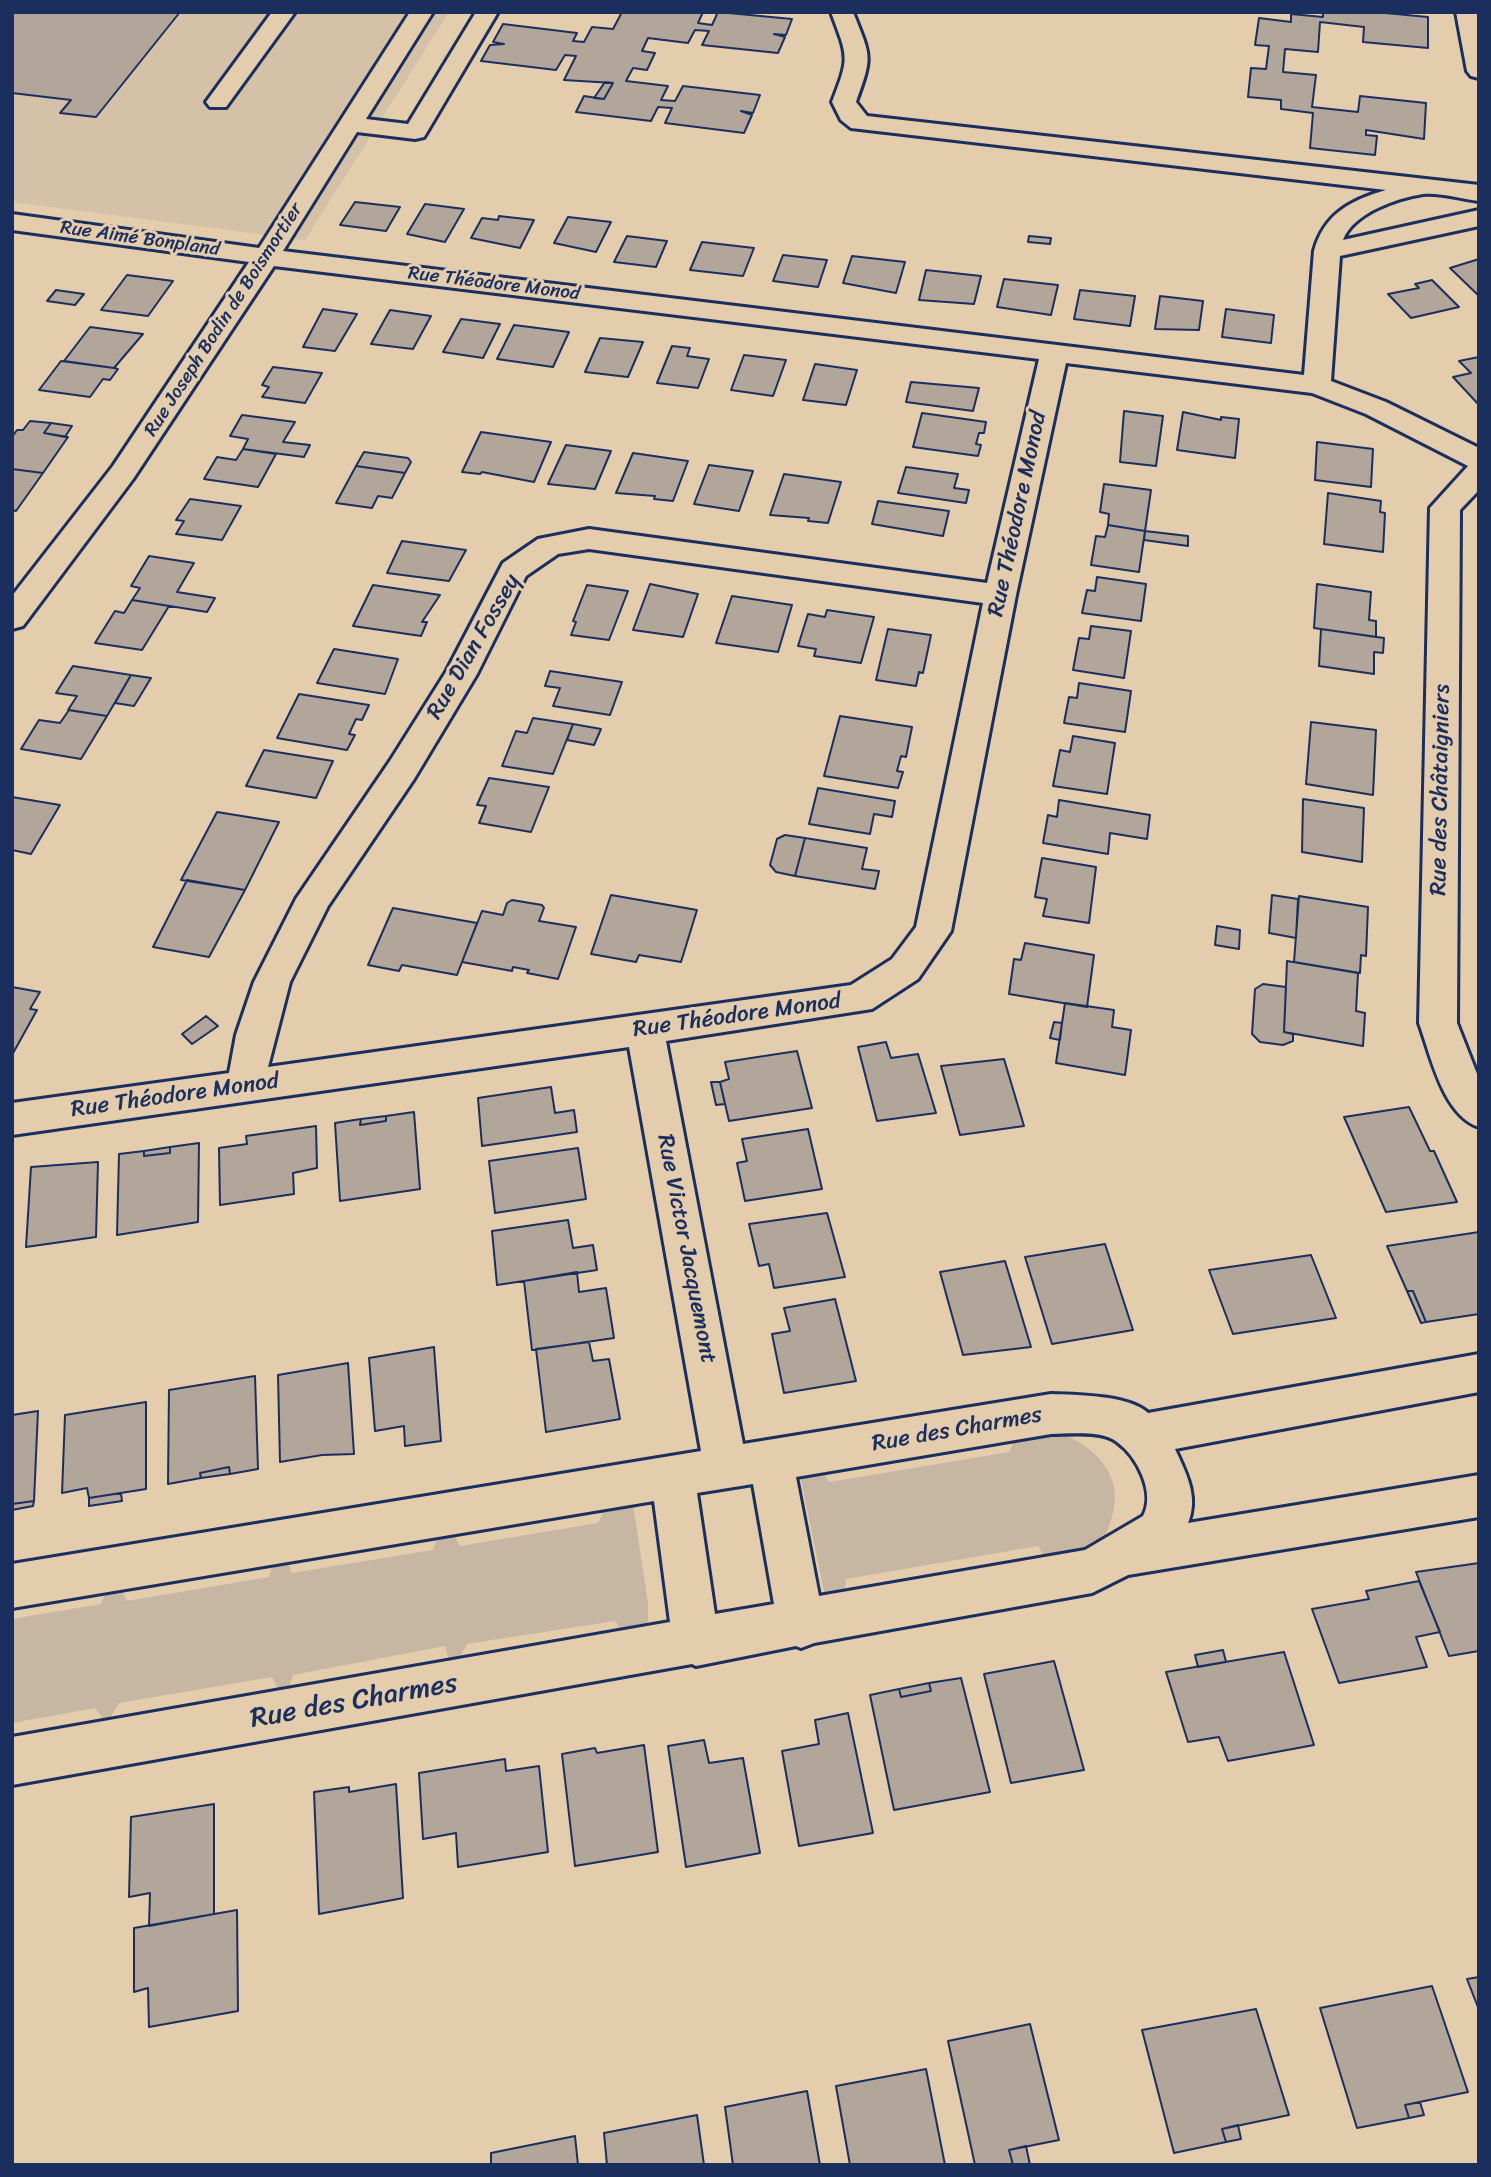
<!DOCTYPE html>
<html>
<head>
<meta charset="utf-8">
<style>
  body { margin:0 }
  #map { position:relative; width:1491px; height:2177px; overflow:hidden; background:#e4cdad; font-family:Sriracha,sans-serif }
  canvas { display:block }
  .frame { position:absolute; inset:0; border:14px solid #1b2f5e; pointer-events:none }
</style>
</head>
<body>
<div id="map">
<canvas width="1491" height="2177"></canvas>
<div class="frame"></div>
</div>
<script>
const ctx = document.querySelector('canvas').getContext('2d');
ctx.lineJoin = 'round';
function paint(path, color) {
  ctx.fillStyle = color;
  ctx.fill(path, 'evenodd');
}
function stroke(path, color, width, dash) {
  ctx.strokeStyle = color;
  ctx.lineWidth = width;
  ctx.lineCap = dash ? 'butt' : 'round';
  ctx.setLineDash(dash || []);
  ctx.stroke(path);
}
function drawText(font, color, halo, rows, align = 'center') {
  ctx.font = font + ' Sriracha,sans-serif';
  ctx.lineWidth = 6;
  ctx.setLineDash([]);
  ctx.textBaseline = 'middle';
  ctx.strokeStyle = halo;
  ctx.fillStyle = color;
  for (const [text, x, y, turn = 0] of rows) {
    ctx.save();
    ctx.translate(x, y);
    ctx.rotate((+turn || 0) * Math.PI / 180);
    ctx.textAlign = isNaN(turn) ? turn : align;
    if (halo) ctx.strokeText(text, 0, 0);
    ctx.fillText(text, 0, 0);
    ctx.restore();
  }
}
paint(new Path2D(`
  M12,12H449L305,240L12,202Z`), '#d5c1a7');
paint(new Path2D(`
  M1060,1433C1097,1447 1126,1478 1111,1520C1109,1526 1107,1535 1103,1540C1090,1556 1067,1558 1048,1563L1038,1546L846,1579L844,1597L826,1601L799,1470L818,1467L830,1482L1009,1452L1017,1435Z
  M632,1498L648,1603V1631L624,1634L615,1621L467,1644L457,1662L449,1661L445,1646L293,1675L287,1693L281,1695L272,1677L119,1703L107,1723L95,1708L12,1723V1619L101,1604L109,1584L118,1582L127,1601L269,1577L275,1557L285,1555L292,1573L433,1550L441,1529L450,1528L460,1546L598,1523L608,1503Z`), '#c7b6a1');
const building = new Path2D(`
  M12,12H180L96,117L60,113L71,100L12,93Z
  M622,12H703L698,23L712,25L718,12L792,19L786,35L774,34L785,37L778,53L702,45L709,31L695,30L688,43L648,38L642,51L655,53L647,70L633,68L626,81L668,86L661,100L675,101L683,86L760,95L753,113L741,111L752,115L744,133L665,123L672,108L658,107L651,121L576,112L584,96L604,99L613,83L564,80L576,56L565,55L556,70L481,61L490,45L504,44L493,42L503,24L577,33L573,41L584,42L592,27L613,29Z
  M1323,12H1374L1428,17V48L1363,42L1364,27L1320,22L1318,52L1285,49L1283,72L1316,75L1312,107L1358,112L1360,96L1426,103L1424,139L1366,130V135L1377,136L1375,155L1310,148L1313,113L1281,109V100L1248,97L1251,68L1266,69L1269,46L1255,45L1259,18L1291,22V14L1323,17Z
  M605,82L613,83L604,99L594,98Z
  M355,202L400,207L386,231L340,225Z
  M425,204L464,209L445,242L407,234Z
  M499,216L534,220L520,248L471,238L482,218L498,220Z
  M568,217L611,222L596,252L554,243Z
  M627,236L667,241L656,267L614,262Z
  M1029,236L1051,238L1050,244L1028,242Z
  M702,242L754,248L743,276L690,270Z
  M783,255L827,260L818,287L773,281Z
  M852,256L905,262L896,293L843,283Z
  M1479,259V296L1450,268Z
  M926,270L981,276L974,304L919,300Z
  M127,275L173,281L148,316L101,310Z
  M1004,279L1058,285L1051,315L997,307Z
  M1432,280L1459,307L1411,318L1388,294L1419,288L1415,284Z
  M56,290L84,294L75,305L47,301Z
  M1080,290L1135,296L1130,326L1074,319Z
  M1160,296L1203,301L1199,330L1155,329Z
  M323,309L357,314L335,351L303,347Z
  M1226,309L1274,315L1271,343L1222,337Z
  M390,310L431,316L413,349L371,344Z
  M461,319L500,324L483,358L443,352Z
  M514,325L569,332L553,367L497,359Z
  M90,327L143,334L114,368L64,361Z
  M600,338L643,342L628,377L585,372Z
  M672,346L690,348L687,356L709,359L698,388L657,383Z
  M744,355L786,360L773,396L731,390Z
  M1479,357V405L1453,377L1471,373L1459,361Z
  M61,361L114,368L118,369L110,380L103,379L90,397L39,390Z
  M815,364L857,370L846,405L803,400Z
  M273,367L322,373L305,403L262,397L269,387L262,385Z
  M911,382L979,388L973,411L906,402Z
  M1124,411L1163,416L1156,466L1120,462Z
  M1183,412L1221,420V417L1239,419L1235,458L1177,450Z
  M922,413L986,422L984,433H979L976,444L981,445L978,456L913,447Z
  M242,415L295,422L283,442L310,445L304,457L243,449L248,439L230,436Z
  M30,421L51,423L44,433L68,437L43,473L12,469V437L17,430H23Z
  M51,423L72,426L65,437L44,433Z
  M481,432L551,442L534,482L482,472L480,474L462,472Z
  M1317,442L1373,449L1371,487L1315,480Z
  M566,445L611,451L595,489L548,484Z
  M243,449L276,454L258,487L204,479L217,457L236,460Z
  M364,452L408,458L411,462L405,473L356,466Z
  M633,453L688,461L673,501L654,499L655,496L616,493Z
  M709,465L753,471L739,511L694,504Z
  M356,466L405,473L392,498L378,496L372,508L336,503Z
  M906,467L958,474L954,488L969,490L966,503L898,493Z
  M12,469L43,473L16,511L12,510Z
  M784,474L841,482L828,523L808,521L809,518L770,515Z
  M1104,484L1151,490L1145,531L1108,525L1109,514L1100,512Z
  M1328,493L1381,501L1380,512L1385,513L1383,552L1324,544Z
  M190,499L241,506L222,540L176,534L184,521L176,520Z
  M878,501L949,511L943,536L872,524Z
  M1108,525L1145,531L1139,572L1091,565L1096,536L1105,537Z
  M1145,531L1188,536V546L1144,540Z
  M402,541L466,550L449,581L387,573Z
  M149,556L194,563L177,592L215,598L207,612L132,600L140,588L131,586Z
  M1097,577L1146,584L1141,621L1082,613L1087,590L1095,591Z
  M650,584L698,594L683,637L633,630Z
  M1317,584L1371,592L1369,620L1376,621V637L1314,628Z
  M373,585L440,595L422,622H427L421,636L353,626Z
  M587,585L628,591L609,640L571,635L576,622L573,621Z
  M732,596L792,605L778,652L716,643Z
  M132,600L169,606L142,650L95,643L115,611L124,613Z
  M827,610L874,617L861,663L814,656L816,649L798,646L808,614L825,617Z
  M1091,626L1131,631L1124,678L1073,670L1079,638L1089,639Z
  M888,629L931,635L923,673L919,672L916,686L876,680Z
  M1321,629L1384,638L1383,653L1374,652V674L1319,666Z
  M334,649L398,659L385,694L317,683Z
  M73,666L131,675L107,716L68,710L77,696L56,693Z
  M550,671L622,682L610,715L553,706L560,688L545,686Z
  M131,675L151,678L134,706L115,703Z
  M1079,683L1131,691L1125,732L1064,723L1069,697L1077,698Z
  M299,694L369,705L362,720L356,719L349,734L355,735L347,750L277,738Z
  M69,710L107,716L81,759L21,749L39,720L60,723Z
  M840,716L912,727L906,757L901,756L897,771L903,772L898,788L824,776Z
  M533,718L573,724L553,774L502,766L516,731L527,733Z
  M1311,722L1376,730L1373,795L1306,784Z
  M573,724L601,729L594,745L567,740Z
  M1073,736L1115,743L1107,794L1053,786L1060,750L1070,752Z
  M264,750L333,761L316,798L246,786Z
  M489,778L549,787L531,832L479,823L486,806L477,805Z
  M818,788L895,801L892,817L874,814L870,834L809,824Z
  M12,797L60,805L31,854L12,850Z
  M1303,799L1364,808L1362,862L1302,852Z
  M1059,800L1150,815L1147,839L1110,833L1108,854L1043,843L1048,815L1057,817Z
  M217,812L279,822L245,890L181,880Z
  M785,835L805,838L795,876L776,872L770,865L777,839Z
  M805,838L867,848L862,869L879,871L875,889L795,876Z
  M1042,858L1096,867L1089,923L1043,916L1047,899L1035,897Z
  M187,880L245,890L209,957L153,947Z
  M611,895L697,910L681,962L639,955L636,962L591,954Z
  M1272,895L1298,899L1296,938L1269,933Z
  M1299,896L1368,907L1366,956L1361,955L1360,973L1294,962Z
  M512,900L542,905L544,908L539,921L576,927L558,979L527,973L529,970L513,967L512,971L462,962L482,911L503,915L507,903Z
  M393,908L477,923L457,975L402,965L399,971L368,965Z
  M1217,926L1240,930L1239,949L1215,945Z
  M1025,943L1094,955L1087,1007L1009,994L1014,959L1021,960Z
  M1287,961L1358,973L1356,1011L1365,1013L1363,1046L1284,1032Z
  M1263,984L1286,987L1284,1032L1293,1034V1041L1283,1045L1260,1042L1252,1034L1255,989Z
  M12,987L40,992L30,1009L37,1010L12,1055Z
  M1065,1003L1114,1010L1112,1027L1131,1030L1125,1075L1056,1063Z
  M206,1016L218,1026L192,1044L182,1034Z
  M1054,1022L1062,1023L1060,1040L1050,1038Z
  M886,1042L891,1058L918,1054L936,1113L877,1121L858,1047Z
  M797,1051L812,1108L729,1121L720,1082L729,1079L725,1062Z
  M1004,1059L1024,1126L960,1135L941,1066Z
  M711,1082H720L725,1104L716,1105Z
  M551,1087L555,1113L574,1110L577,1132L482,1146L478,1098Z
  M1409,1107L1430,1151H1434L1457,1202L1386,1212L1344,1117Z
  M414,1112L420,1189L340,1201L335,1123L361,1119L360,1125L386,1121V1116Z
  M386,1116V1121L360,1125L361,1119Z
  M316,1126L317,1168L293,1173L294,1194L220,1205L219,1148L247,1144L246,1136Z
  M808,1129L822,1189L745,1201L737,1163L747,1161L742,1139Z
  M199,1143L198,1222L117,1235L119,1154L144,1151V1156L170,1153V1147Z
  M170,1147V1153L144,1156V1151Z
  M578,1148L586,1199L495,1213L489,1161Z
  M98,1162L96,1237L26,1247L31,1167Z
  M827,1213L845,1277L774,1288L769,1264L759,1266L749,1224Z
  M568,1220L573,1248L593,1245L597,1270L497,1285L492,1231Z
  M1479,1232V1314L1426,1322L1413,1291H1407L1387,1246Z
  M1105,1244L1133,1330L1052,1344L1025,1257Z
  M1311,1255L1336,1318L1233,1334L1209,1270Z
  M1005,1261L1031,1347L963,1355L940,1272Z
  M577,1272L579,1292L606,1288L614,1338L532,1350L524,1281Z
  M1407,1291H1413L1426,1322L1421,1323Z
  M835,1299L856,1381L784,1393L772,1334L790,1331L784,1308Z
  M589,1342L593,1361L609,1359L620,1419L546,1432L536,1349Z
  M434,1347L441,1441L405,1446L404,1426L375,1431L369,1358Z
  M348,1363L354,1454L322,1455L280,1462L278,1375Z
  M255,1376L258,1469L230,1474L229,1467L200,1473L201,1478L168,1484L169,1390Z
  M146,1402V1489L89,1498L87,1488L62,1493L65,1415Z
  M38,1411L34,1501L12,1504V1415Z
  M229,1467L230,1474L201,1478L200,1473Z
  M121,1493L122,1501L89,1506V1498Z
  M34,1501L33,1506L12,1510V1504Z
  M1479,1563V1651L1449,1656L1416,1572Z
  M1419,1581L1440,1632L1416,1637L1427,1667L1339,1683L1312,1609L1369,1599L1366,1591Z
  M1223,1650L1226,1662L1198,1667L1195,1655Z
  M1284,1652L1314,1745L1228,1761L1219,1737L1188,1742L1166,1672Z
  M1054,1661L1084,1770L1011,1783L984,1674Z
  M961,1678L990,1792L894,1810L870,1695L899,1689L901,1697L931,1691L929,1683Z
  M929,1683L931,1691L901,1697L899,1689Z
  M848,1713L873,1833L799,1846L782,1751L819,1744L815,1720Z
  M704,1740L709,1763L743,1758L760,1853L686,1867L668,1746Z
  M644,1745L658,1852L575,1866L562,1754L595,1748L597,1753Z
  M505,1759L506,1771L539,1766L548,1852L458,1867L456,1833L423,1839L419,1773Z
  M396,1784L403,1898L319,1914L314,1792L349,1787V1792Z
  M214,1804V1914L149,1926L150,1893L129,1897L131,1817Z
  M237,1910L238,2011L149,2027L148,1988L134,1992V1928Z
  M1479,1977V2010L1467,1979Z
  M1432,1986L1468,2092L1405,2105L1409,2118L1357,2128L1320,2008Z
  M1256,2009L1289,2115L1222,2129L1226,2142L1174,2153L1142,2030Z
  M1030,2024L1059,2140L1009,2150L1013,2165H975L948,2041Z
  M926,2069L945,2165H850L836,2086Z
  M807,2091L820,2165H733L725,2107Z
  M1420,2102L1424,2115L1409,2118L1405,2105Z
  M697,2115L704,2165H607L604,2133Z
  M1238,2125L1241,2139L1226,2142L1222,2129Z
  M575,2136L578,2165H491V2153Z
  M1026,2146L1030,2165H1013L1009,2150Z`);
paint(building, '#b2a599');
stroke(building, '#1b2f5e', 2);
const minor = new Path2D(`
  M272,12H295L226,107H210L206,102Z
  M410,12H433L366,119L408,124L476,12H498L424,137L415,139L357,132L283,251L1304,375L1314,251C1324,214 1351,200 1386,190L851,128L841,120L832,102C850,56 848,58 831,12H853C871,58 873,55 856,102L867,116L1479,185V201C1462,199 1439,192 1423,194C1397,198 1353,213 1343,240L1479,210V226L1340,256L1331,381L1386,402L1479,448V490L1460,510L1457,1023L1479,1079V1127C1443,1115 1431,1056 1419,1023L1430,508L1468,466L1366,414L1312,393L1066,363L1016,595L951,931L918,979L872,1009L666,1041L743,1444L1051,1394C1077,1395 1129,1395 1148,1413L1479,1354V1392L1175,1449C1186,1473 1199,1497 1188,1523L1479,1475V1517L1128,1575L1092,1593L814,1643L801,1648L796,1646L696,1666L692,1664L12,1785V1737L670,1622L654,1501L12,1608V1564L701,1451L629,1047L12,1135V1103L229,1073L236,1035L254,982L296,899L390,761L446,672L503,563L538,539L589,529L987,583L1039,359L274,266L133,479L23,626L12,629V596L113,466L249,262L12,230V214L259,248ZM589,549L983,603L916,927L892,959L851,985L268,1067L290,982L328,906L414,779L477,674L526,576L558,554ZM1051,1434C1069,1434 1102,1430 1117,1442C1137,1456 1156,1493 1143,1516L1085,1550L819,1596L796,1477ZM753,1484L774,1604L715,1614L697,1493Z
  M1456,12H1478L1479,78L1471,76L1467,71Z`);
stroke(minor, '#1b2f5e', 6);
paint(minor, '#e4cdad');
drawText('19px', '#1b2f5e', '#e4cdad', [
  ["Rue Aimé Bonpland",140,239,8],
  ["Rue Théodore Monod",494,284,7],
  ["Rue Joseph Bodin de Boismortier",224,320,-57]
]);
drawText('23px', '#1b2f5e', '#e4cdad', [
  ["Rue Théodore Monod",1018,514,-78],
  ["Rue Dian Fossey",474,647,-60],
  ["Rue des Châtaigniers",1441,790,-89],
  ["Rue Théodore Monod",737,1016,-8],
  ["Rue Théodore Monod",175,1096,-8],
  ["Rue Victor Jacquemont",686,1249,79],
  ["Rue des Charmes",957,1430,-10]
]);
drawText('28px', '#1b2f5e', '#e4cdad', [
  ["Rue des Charmes",354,1702,-10]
]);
</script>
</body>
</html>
